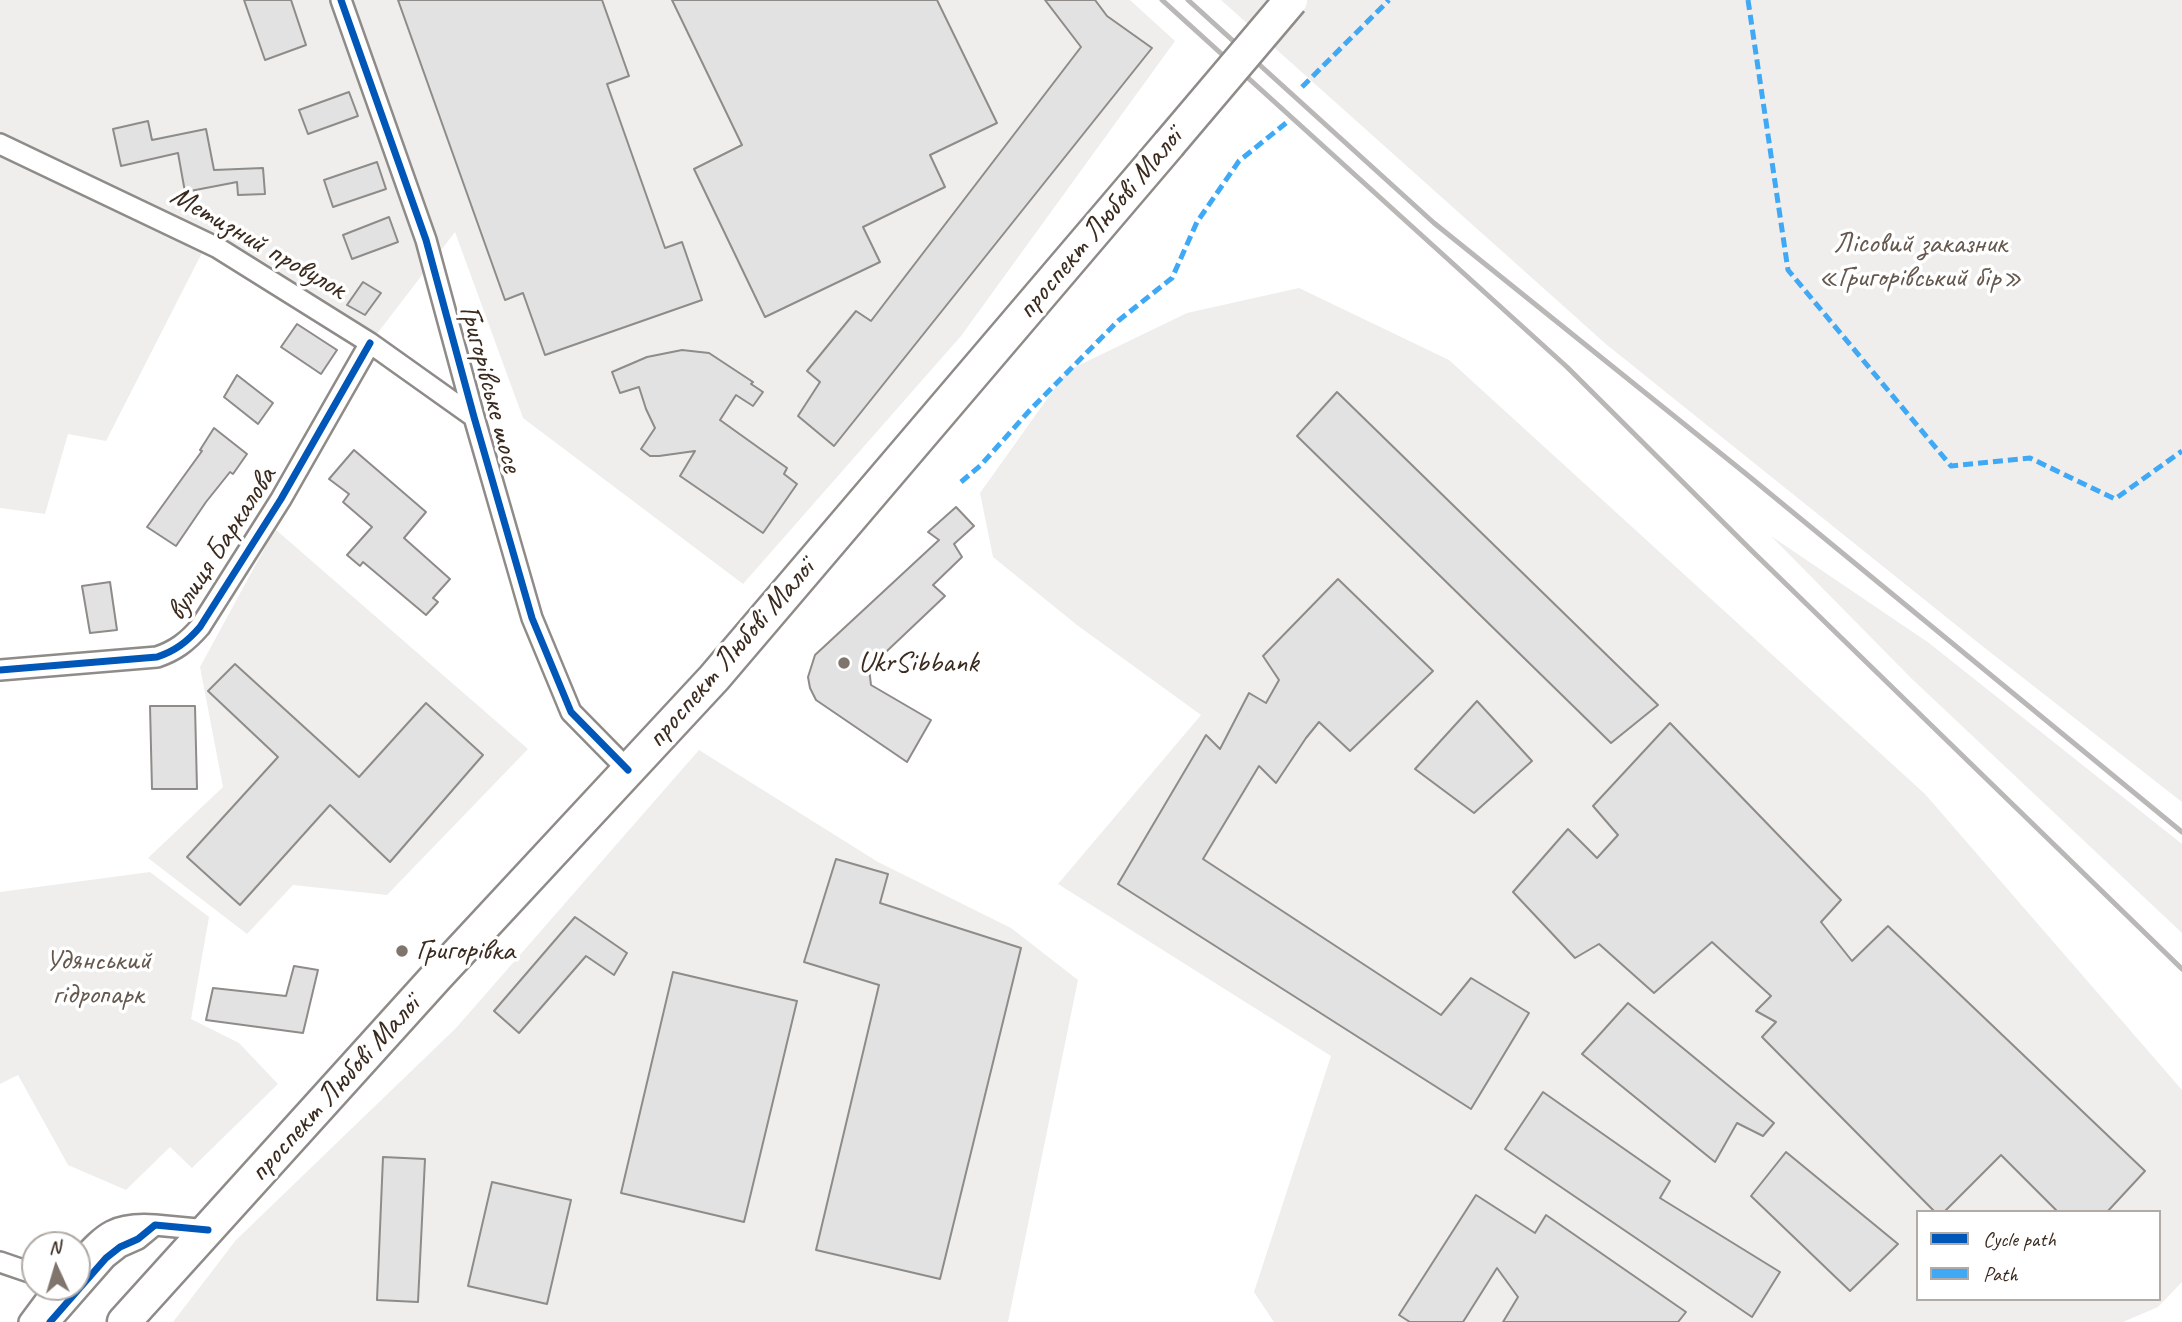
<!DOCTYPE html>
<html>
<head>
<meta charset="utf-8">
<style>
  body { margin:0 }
  #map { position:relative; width:2182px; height:1322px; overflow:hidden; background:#fff; font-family:Caveat,sans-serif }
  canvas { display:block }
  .legend { position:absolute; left:1916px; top:1210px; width:245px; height:91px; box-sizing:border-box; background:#fff; border:2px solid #b1aaa5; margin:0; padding:9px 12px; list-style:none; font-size:21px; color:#3b2a1e }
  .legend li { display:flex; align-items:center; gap:14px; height:35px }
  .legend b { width:35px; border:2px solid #b1aaa5 }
  .north { position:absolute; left:21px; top:1231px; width:70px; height:70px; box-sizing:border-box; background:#fff; border:2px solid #b1aaa5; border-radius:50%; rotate:356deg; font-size:19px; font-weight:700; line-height:28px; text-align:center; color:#3b2a1e }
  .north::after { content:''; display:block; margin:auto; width:24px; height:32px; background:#80756d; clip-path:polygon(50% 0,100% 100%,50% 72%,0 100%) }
</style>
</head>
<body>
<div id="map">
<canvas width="2182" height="1322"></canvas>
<ul class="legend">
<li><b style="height:9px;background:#0057b8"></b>Cycle path</li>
<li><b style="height:9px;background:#3fa9f5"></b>Path</li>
</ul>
<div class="north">N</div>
</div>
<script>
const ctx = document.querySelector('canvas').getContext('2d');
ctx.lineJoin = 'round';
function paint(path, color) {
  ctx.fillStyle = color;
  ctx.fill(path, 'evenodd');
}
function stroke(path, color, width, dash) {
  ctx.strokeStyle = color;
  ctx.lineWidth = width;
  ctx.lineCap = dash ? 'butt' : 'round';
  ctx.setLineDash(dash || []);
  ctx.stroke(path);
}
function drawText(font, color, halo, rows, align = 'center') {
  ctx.font = font + ' Caveat,sans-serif';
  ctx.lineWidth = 7;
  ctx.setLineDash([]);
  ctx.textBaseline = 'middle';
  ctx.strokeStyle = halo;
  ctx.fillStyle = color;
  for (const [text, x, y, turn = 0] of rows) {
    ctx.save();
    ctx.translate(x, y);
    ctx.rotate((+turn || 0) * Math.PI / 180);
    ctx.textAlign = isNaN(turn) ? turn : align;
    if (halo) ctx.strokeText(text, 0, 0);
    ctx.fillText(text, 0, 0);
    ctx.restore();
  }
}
paint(new Path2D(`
  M0,0H1130L1175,41L961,336L743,584L523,418L455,232L370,343L207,243L106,441L68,434L45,514L0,508Z
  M1221,0H2182V802L1981,645L1607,345Z
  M1299,288L1449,360L1925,794L2182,1090V1282L2158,1307L2123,1322H1274L1254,1292L1331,1056L1058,884L1201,715L1077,625L993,557L980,493L1067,371L1187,313ZM1918,1212H2159V1299H1918Z
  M275,529L528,749L387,895L293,885L247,934L148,858L223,787L200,667Z
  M1771,536L1929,643L2182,844V933L1912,679Z
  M699,750L878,862L1011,928L1078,980L1008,1322H173L236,1240L456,1028Z
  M150,872L209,917L191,1019L239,1043L278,1084L192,1168L170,1147L126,1190L68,1165L18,1075L0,1084V892Z`), '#efeeed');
const building = new Path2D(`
  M244,0H291L306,45L265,60Z
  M398,0H602L629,76L607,84L665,248L682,242L702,300L545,355L523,293L505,300Z
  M672,0H937L997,123L930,155L945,187L863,227L880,262L765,317L694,169L742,145Z
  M1045,0H1095L1107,16L1152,48L834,446L798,416L820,382L807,371L856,311L871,321L1081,47Z
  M349,92L358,116L308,134L299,110Z
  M148,121L152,140L206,129L214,170L263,168L265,194L238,195L237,182L185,192L178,153L121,166L113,129Z
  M377,162L386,189L333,207L324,180Z
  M389,217L398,242L352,259L343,235Z
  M363,282L381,293L365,315L347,305Z
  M297,324L337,350L321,374L281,347Z
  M682,350L709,353L753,382L751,384L763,392L753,406L736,395L720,420L787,468L784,474L797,484L763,533L680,476L695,451L659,456H650L641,449L655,428L646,409L639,387L620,393L612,372L647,357Z
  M237,375L273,403L258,424L224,397Z
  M1337,392L1658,705L1611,743L1297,436Z
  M214,428L247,454L233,474L230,472L206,502L176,546L147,527L202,451L200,450Z
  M354,450L426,512L404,538L450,579L433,598L438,602L426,615L363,562L360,566L347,555L372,527L343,502L349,494L329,479Z
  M956,507L974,526L954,544L962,557L933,585L945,596L869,668L871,685L931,720L907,762L816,700L810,688L808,677L815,655L939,540L928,532Z
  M1338,579L1433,671L1350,751L1319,722L1306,738L1276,783L1259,766L1203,859L1441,1015L1471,978L1529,1013L1471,1109L1118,884L1206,735L1220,749L1249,693L1266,703L1279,680L1263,656Z
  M110,582L117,630L90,633L82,586Z
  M235,664L359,777L426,703L483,755L390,862L330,805L240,905L187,857L278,757L208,691Z
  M1477,701L1532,761L1474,813L1415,769Z
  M150,706H195L197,789H152Z
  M1670,723L1841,900L1821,922L1852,961L1888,926L2145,1171L2107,1212H2058L2001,1155L1944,1212H1935L1762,1037L1776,1022L1756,1011L1771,996L1712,942L1654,993L1599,944L1575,958L1513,892L1568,829L1597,858L1618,835L1593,806Z
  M836,859L888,874L880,903L1021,948L940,1279L816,1250L879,985L804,962Z
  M575,917L627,953L614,975L586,956L519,1033L494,1011Z
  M294,966L318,970L303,1033L206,1020L213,988L286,996Z
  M673,972L797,1001L744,1222L621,1193Z
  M1628,1003L1774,1123L1763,1136L1737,1123L1715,1162L1582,1054Z
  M1543,1092L1670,1181L1660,1198L1780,1272L1752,1317L1505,1149Z
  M1786,1152L1898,1244L1850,1291L1751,1196Z
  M383,1157L425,1159L418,1302L377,1300Z
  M492,1182L571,1200L547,1304L468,1286Z
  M1476,1195L1535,1233L1546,1215L1686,1312L1678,1322H1503L1518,1297L1497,1268L1463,1322H1410L1399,1315Z`);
paint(building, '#e3e2e2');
stroke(building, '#8e8b88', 2);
const street = new Path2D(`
  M341,0L426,240L474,417L532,618L571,712L628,770
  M0,144L218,248L370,343L474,417
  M0,670L157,657C175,651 187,642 200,627L281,499L370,343
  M0,1262L35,1274
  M77,1262C104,1233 113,1222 155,1225
  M29,1322L55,1287
  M50,1322L106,1258L120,1247L138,1239L155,1225L208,1230`);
const primary = new Path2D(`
  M124,1322L437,976L714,678L1169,144`);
stroke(street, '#8e8b88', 24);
stroke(primary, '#8e8b88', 37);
stroke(street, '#fff', 19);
stroke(primary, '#fff', 32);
stroke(new Path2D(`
  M1162,0L1567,367L1753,552L2182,969
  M1188,0L1434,223L1745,473L2182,832`), '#b9b8b6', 5);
const primaryBridge = new Path2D(`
  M1169,144L1291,0`);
stroke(primaryBridge, '#8e8b88', 37, []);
stroke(primaryBridge, '#fff', 32);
stroke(new Path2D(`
  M1748,0L1788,270L1951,466L2030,458L2115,499L2182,451
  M1302,87L1389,0
  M961,482L981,465L1030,410L1118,321L1172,278L1197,222L1239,161L1286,123`), '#3fa9f5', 5, [10, 5]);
stroke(new Path2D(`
  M341,0L426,240L474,417L532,618L571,712L628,770
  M0,670L157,657C175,651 187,642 200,627L281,499L370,343
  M50,1322L106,1258L120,1247L138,1239L155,1225L208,1230`), '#0057b8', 7);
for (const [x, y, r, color] of [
  [844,663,7,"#80756d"],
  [402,951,7,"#80756d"]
]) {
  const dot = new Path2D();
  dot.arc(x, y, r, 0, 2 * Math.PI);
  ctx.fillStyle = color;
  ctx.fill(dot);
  stroke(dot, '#fff', 2.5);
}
drawText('30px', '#3b2a1e', '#fff', [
  ["проспект Любові Малої",1100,224,-50],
  ["Метизний провулок",258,243,30],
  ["Григорівське шосе",490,389,75],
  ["вулиця Баркалова",222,544,-57],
  ["проспект Любові Малої",731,654,-49],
  ["проспект Любові Малої",335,1089,-48]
]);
drawText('30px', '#65584e', '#fff', [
  ["Лісовий заказник",1920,244],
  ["«Григорівський бір»",1920,278],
  ["Удянський",98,961],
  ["гідропарк",98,995]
]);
drawText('30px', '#3b2a1e', '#fff', [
  ["UkrSibbank",858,663],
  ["Григорівка",416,951]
], 'left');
</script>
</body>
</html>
